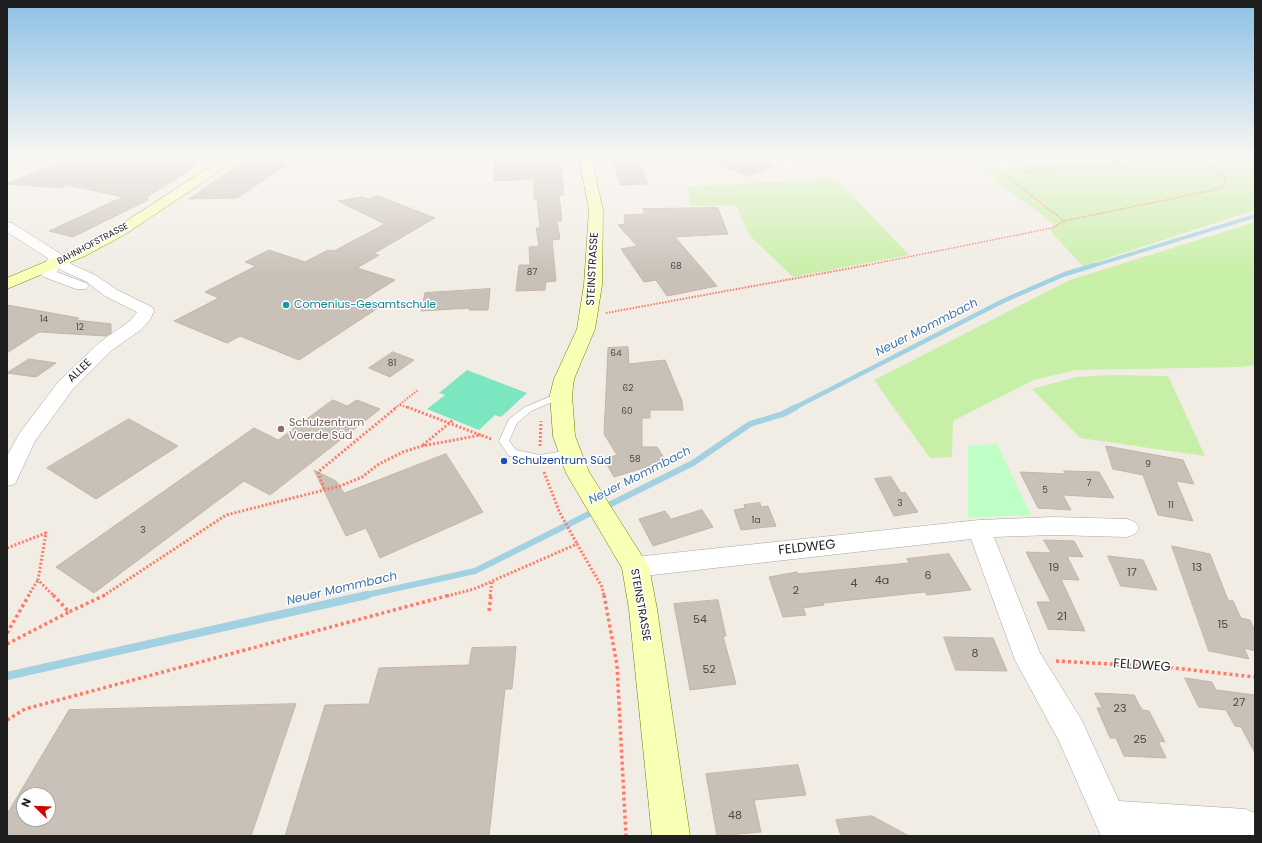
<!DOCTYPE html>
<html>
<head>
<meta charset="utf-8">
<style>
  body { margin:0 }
  #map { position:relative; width:1262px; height:843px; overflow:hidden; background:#f1ede5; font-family:Poppins,sans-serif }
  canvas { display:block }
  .frame { position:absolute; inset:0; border:8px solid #1f1f1f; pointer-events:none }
  .north { position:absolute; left:16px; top:787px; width:40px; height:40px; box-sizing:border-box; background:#fff; border:1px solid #a5a5a5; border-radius:50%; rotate:293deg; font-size:11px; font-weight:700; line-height:16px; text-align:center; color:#1f1f1f }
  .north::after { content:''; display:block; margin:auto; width:14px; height:18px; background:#cf0500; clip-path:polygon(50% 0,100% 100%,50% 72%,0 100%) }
</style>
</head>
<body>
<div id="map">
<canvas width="1262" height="843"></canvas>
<div class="frame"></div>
<div class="north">N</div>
</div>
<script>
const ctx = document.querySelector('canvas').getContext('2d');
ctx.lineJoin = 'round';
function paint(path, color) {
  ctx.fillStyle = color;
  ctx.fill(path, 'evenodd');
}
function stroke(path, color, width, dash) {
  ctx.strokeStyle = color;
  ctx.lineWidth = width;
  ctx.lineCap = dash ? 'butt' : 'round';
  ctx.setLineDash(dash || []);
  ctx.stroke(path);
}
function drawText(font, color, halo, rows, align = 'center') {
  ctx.font = font + ' Poppins,sans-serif';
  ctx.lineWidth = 3;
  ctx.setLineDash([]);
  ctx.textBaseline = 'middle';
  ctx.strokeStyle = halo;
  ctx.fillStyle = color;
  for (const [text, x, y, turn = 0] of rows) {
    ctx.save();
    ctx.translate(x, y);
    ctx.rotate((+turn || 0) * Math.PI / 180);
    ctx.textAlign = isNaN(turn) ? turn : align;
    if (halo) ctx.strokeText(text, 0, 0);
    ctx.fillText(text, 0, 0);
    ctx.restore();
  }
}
paint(new Path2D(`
  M1134,157H1255V210L1083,266L1050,231L1054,224L979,169L1137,159Z
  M836,178L909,255L793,277L749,235L736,205L691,206L687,187Z
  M1255,222V365L1240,367L1076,370L1034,380L953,421L952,457L930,458L874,380L1070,280Z
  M1111,375L1168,376L1205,456L1080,438L1032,389L1076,377Z`), '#c8efa7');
paint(new Path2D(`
  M997,444L1031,515L968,518V446Z`), '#bffec5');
paint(new Path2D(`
  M467,370L527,393L501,417L495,415L479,430L427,409L445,395L439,393Z`), '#7ce6c0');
stroke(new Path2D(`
  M1092,266L1255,216`), '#a2d2e2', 3.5);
stroke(new Path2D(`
  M794,408L1003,301L1065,274L1095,265`), '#a2d2e2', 4.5);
stroke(new Path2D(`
  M603,508L693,463L750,424L783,414L796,407
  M362,596L475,571L595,511`), '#a2d2e2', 6);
stroke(new Path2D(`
  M7,676L367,595`), '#a2d2e2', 8);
const building = new Path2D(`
  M73,157H204L184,174L147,197L148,200L73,237L49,231L123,197L68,185L61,188L7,184Z
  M495,157H559L563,181V195H559L562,221H557L560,239L552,240L556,281L546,282L545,290L516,291L519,265H530L529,247L539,246L536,228H540L537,199H534V179L494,181Z
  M611,157H637L648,184L621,185Z
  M703,157H750L756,161L775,166L749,176Z
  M250,159L282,161L279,163L288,164L237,198L189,199L245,160Z
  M378,196L435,218L373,254L379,255L357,268L395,280L360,302L378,308L299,360L240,336L227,343L174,321L219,298L205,292L256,266L245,262L269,250L305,262L328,250L334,251L385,224L338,201L361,197L368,199Z
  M718,208L728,234L675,237L717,286L667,296L656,280L644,282L621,249L637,246L618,225L625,224L624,215L645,214L643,209Z
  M490,289L488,310H469L470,308L421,311L425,293Z
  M7,305L79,318L76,320L111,324V333L106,336L39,332L7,353Z
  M628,347L629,364L665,360L682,401L683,410H650V418H642V447H657L666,461L614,477L604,459L617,455L604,434L608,348Z
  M393,352L414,360L390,377L369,368Z
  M29,359L56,363L36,377L7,373Z
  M333,400L347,406L357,400L380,409L270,495L244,481L94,593L56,567L254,428L278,440Z
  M129,419L178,446L96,499L47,468Z
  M1106,446L1183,460L1194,484L1176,481L1193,521L1158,515L1143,475L1113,469Z
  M446,454L483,512L380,558L366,528L346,536L314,470L336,481L344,493Z
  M1064,471L1099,472L1114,498L1063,495L1071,510L1038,508L1020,472L1066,474Z
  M891,477L901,493L905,492L918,512L894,516L875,479Z
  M760,503L761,507L768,506L776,526L741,530L734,510L745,508L744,505Z
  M702,510L713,527L653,546L639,519L665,511L671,519Z
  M1044,540L1074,541L1083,557L1067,556L1079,580L1061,579L1085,631L1048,629L1037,602H1051L1026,552L1051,553Z
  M1172,546L1210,554L1228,600L1233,601L1241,618L1250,620L1255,631V651L1244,648L1249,659L1209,651Z
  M949,554L971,590L927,595L925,592L823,603L824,605L803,608L806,615L783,617L769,577L797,572L798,574L909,563L907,559Z
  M1108,556L1143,560L1157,590L1121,586Z
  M718,600L726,636H723L736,684L690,690L674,604Z
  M944,637L993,638L1007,671L956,670Z
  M516,647L512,689H505L489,836H285L325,705L369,704L379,668L469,665L472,648Z
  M1185,678L1212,682L1216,690L1255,695V753L1241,727L1235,726L1226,710L1199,707Z
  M1095,693L1134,695L1142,710L1149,711L1165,742L1158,741L1166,758L1124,756L1116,738H1110L1097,708H1102Z
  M296,704L251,836H7V814L69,710ZM24,795H48V819H24Z
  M798,765L806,795L754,800L761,832L717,836L706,774Z
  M872,816L909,836H841L836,820Z`);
paint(building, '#c9c0b7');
stroke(building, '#c4b4a6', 1);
const lane = new Path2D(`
  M561,392L564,393L566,395L564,397L531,411L517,423L509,441L516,450L540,455L570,450L574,451L575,454L574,457L540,463L509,456L499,441L509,419L525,407Z`);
const street = new Path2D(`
  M752,157H822C816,165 758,165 752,157Z
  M987,157H1000L1012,167L1006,170L1002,169Z
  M7,222L12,223L67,258L71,264L97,276L117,290L152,307L154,310L151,318L142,329L112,350L73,389L35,441L15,484L7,486V456L19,434L59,381L100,342L130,321L137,312L105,296L87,282L61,270L59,268L57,272L86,283L89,286L86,289H76L44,277L41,274L48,258L7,232Z
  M1053,517L1127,519L1135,522L1139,528L1135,534L1127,537L1053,535L994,537L1040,653L1081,719L1119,801L1245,809L1255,813V836H1101L1059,741L1015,660L971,539L635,577L626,574L623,567L626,560L635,557L979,520Z`);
const secondary = new Path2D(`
  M225,157H241L124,235L85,256L7,289V278L73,250L114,229Z
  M579,157H591L603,210L602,285L595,329L574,379L572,395L575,436L589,472L649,567L657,609L690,836H652L629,609L622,568L566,473L553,436L550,395L554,379L577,329L584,285L589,210Z`);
stroke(lane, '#a6a6a6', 1);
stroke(street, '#a6a6a6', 1);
stroke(secondary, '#6c7d00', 1);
stroke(new Path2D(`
  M1009,178L1064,221
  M863,266L1052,228L1064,221L1223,188L1226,177L1203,164L1177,161L1019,172`), '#ff7b68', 1.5, [1.5, 1.5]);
stroke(new Path2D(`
  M606,313L868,265
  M400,405L409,408
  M395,408L418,390`), '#ff7b68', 2, [1.5, 1.5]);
stroke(new Path2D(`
  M407,407L491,439
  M423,445L453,420
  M540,446L541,421
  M544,472L559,511L577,544
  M324,489L318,472L397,407
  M7,548L46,533L38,580L54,596
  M28,596L38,580
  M103,596L226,515L340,486L362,477L379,464L403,452L422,446L481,435
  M447,596L474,589L577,544L602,587L604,596
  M490,596L492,581`), '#ff7b68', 3, [2, 2]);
stroke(new Path2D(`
  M53,595L69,612L105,595
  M604,595L617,665L626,836
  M489,611L491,595
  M7,633L29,595
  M7,644L69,612
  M1056,661L1165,667L1255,677
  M7,720L25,709L450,595`), '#ff7b68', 3.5, [3, 3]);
paint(lane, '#fff');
paint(street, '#fff');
paint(secondary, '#f9ffb5');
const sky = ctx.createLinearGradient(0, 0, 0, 275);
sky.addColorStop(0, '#8cc0e6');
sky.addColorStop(0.57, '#f9f7f3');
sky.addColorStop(1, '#f9f7f300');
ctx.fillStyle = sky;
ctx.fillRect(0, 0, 1262, 275);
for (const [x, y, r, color] of [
  [286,305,4,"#0f9aa8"],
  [281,429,4,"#8d6e63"],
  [504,461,4,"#1a4fb4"]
]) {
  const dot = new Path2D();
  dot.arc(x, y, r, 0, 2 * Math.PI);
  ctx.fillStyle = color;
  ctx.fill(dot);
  stroke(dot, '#fff', 1.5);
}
drawText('9px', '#1f1f1f', '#fff', [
  ["BAHNHOFSTRASSE",93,244,-28]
]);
drawText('9px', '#4a4745', null, [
  ["68",676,267],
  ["87",532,273],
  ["14",44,320],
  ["12",80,328],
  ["64",616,354],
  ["81",392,364],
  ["62",628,389],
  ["60",627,412],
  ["58",635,460],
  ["9",1148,465],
  ["7",1089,484],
  ["5",1045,491],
  ["3",900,504],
  ["11",1171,506],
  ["1a",756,521],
  ["3",143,531]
]);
drawText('11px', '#1f1f1f', '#fff', [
  ["STEINSTRASSE",593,269,-87],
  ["ALLEE",80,371,-44],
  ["STEINSTRASSE",640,605,80]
]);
drawText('11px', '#0d838f', '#fff', [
  ["Comenius-Gesamtschule",294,305]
], 'left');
drawText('11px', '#785e54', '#fff', [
  ["Schulzentrum",289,423],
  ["Voerde Süd",289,436]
], 'left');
drawText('11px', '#164399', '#fff', [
  ["Schulzentrum Süd",512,461]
], 'left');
drawText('11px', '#4a4745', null, [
  ["19",1054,568],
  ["13",1197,568],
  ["17",1132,573],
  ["6",928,576],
  ["4a",882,581],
  ["4",854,584],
  ["2",796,591],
  ["21",1062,617],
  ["54",700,620],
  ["15",1223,625],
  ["8",975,654],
  ["52",709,670],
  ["27",1239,703],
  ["23",1120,709],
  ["25",1140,740],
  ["48",735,816]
]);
drawText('italic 12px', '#4075b0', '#fff', [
  ["Neuer Mommbach",927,328,-27],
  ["Neuer Mommbach",640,476,-27],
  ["Neuer Mommbach",342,589,-13]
]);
drawText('13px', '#1f1f1f', '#fff', [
  ["FELDWEG",807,548,-6],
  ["FELDWEG",1142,666,4]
]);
</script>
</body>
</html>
